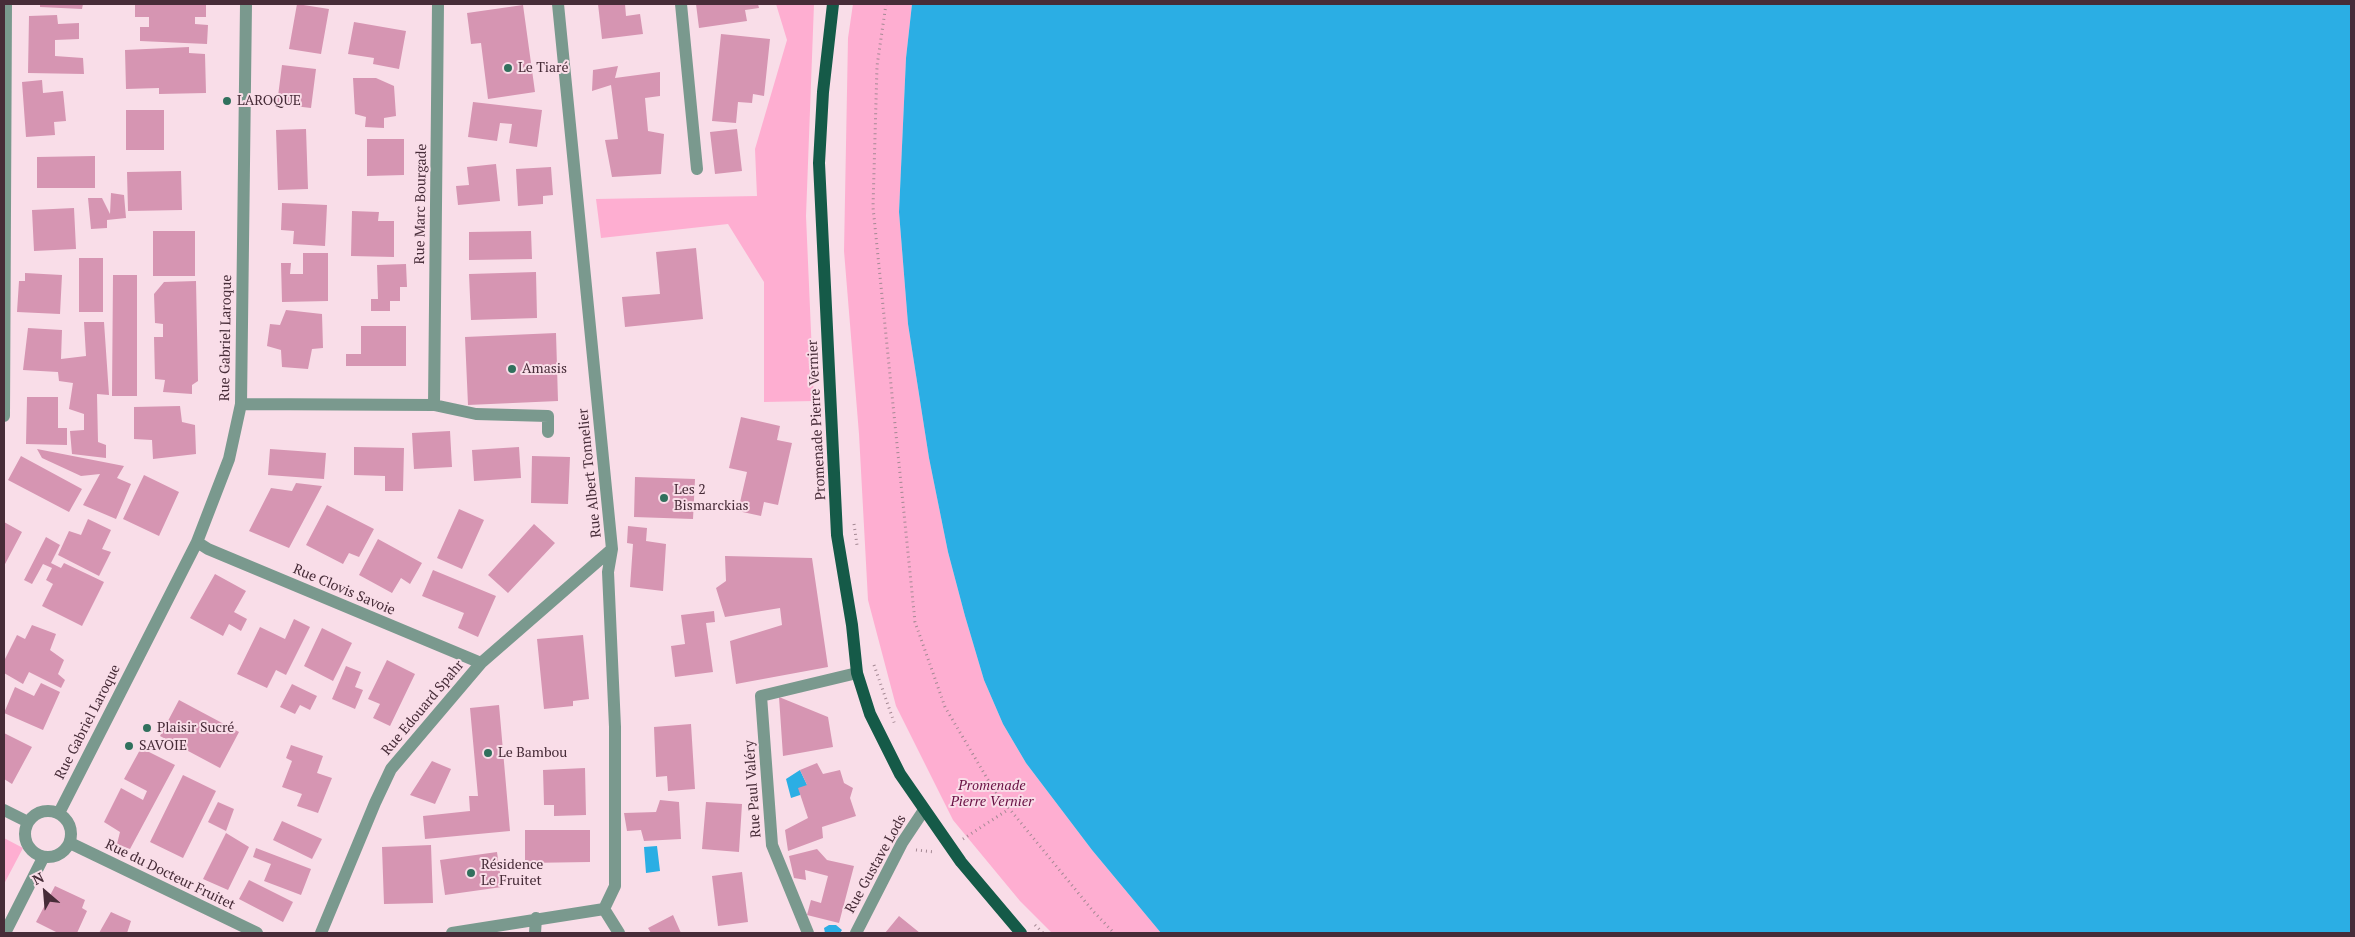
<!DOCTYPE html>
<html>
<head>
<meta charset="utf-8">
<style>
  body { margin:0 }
  #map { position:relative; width:2355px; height:937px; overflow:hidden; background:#f9dde8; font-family:"PT Serif",serif }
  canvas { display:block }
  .frame { position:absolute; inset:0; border:5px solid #472c38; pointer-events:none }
  .north { position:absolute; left:20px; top:867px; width:50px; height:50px; -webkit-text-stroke:4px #f9dde8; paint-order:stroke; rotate:333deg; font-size:14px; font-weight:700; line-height:20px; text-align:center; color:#472c38 }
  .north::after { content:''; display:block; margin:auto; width:18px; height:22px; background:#472c38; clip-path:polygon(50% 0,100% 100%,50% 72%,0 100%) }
</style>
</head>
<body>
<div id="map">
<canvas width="2355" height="937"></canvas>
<div class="frame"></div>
<div class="north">N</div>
</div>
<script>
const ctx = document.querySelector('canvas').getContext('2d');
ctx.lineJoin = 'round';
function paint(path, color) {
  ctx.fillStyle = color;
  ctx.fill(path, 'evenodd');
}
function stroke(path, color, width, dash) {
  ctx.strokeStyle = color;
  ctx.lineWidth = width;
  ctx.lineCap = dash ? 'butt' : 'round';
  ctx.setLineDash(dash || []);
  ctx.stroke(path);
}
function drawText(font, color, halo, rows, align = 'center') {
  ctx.font = font + ' "PT Serif",serif';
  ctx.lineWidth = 4;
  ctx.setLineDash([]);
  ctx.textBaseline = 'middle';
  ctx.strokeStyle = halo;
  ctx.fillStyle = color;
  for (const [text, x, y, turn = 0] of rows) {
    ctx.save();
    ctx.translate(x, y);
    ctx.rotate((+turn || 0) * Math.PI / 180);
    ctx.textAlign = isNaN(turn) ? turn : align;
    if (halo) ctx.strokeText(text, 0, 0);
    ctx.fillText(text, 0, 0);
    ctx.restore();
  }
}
paint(new Path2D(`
  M776,4H814L806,216L814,401L764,402V282L728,224L601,238L596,199L757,196L755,149L787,40Z
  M853,4H912L906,58L899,212L908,324L929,458L948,552L965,616L984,680L1003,724L1026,763L1092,850L1161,933H1052L1020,901L953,820L896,706L868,600L859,434L844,251L848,38Z
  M4,838L23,848L4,884Z`), '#feaed1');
paint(new Path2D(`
  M912,4H2351V933H1161L1092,850L1026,763L1003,724L984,680L965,616L948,552L929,458L908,324L899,212L906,58Z
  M800,770L808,787L800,795L791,798L786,779Z
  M657,846L660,871L646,873L644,847Z
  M829,925H836L842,930L840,933H825L824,928Z`), '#2baee4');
paint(new Path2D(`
  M40,4H83L82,9L40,7Z
  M135,4H206V17H195V24L208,25L207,44L140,41V27H149V17H135Z
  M297,4L329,9L321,54L289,49Z
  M598,4H625L626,16L640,14L643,34L602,39Z
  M696,4H758L759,8L745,10L747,21L699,28Z
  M523,5L535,92L488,99L481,43L471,44L467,13Z
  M57,15L58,24L79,23V39L55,40V56L83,58L84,74L28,73L29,16Z
  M354,22L406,31L399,69L373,64L374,58L348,54Z
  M721,34L770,39L764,96L753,94L752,103L738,102L736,123L712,121Z
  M189,47V53L205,54L206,93L159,94V88L126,89L125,50Z
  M282,65L316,69L311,108L277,104Z
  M618,66L615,78L660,72V96L645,98L648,131L664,134L661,174L612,177L605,140L618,139L611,85L592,91L593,70Z
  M353,78H376L394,86L396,116L384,118V128L365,127L366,117L355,114Z
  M42,80L43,93L63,91L66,121L54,122L55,135L26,137L22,82Z
  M473,102L542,110L537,147L509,143L512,124L500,123L497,141L468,137Z
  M126,110H164V150H126Z
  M306,129L308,189L278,190L276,130Z
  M737,129L742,171L715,174L710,132Z
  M367,139H404V175L367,176Z
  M95,156V188H37V157Z
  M496,164L500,201L458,205L456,186L469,185L467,167Z
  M551,167L553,195L543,196V204L518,206L516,169Z
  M181,171L182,210L128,211L127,172Z
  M111,193L124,195L126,218L107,220V228L91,229L88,198H102L110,214Z
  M282,203L327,205L325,246L293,244L294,231L281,230Z
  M74,208L76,249L34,251L32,210Z
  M352,211L379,212L378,221H394V257L351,256Z
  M153,231H195V276H153Z
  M531,231L532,259L469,260V232Z
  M696,248L703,319L625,327L622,297L660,294L656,252Z
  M303,253H328V301L282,302L281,263H291L290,274H303Z
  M79,258H103V312H79Z
  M406,264L407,287H400V301H390V311H371V299H378L377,265Z
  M536,272L537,318L471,320L469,274Z
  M25,273L62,275L60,314L17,312L19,281H25Z
  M113,275H137V396H112Z
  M196,281L198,381L192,385V394L163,392L165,380L155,379L154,337H163V324L155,323L154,294L164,282Z
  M286,310L322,314L323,348L312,349L308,369L282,367L281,350L267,346L270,324L280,325Z
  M84,322H104L109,395L97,394L98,442L106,445V458L72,454L70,431L84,430V414L69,409L73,383L59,381L58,372L23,370L28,328L62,330L61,359L86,356Z
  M361,326H406V366H346V354H361Z
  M556,333L558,401L468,405L465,337Z
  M27,397H58V428H67V445L26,444Z
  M180,406L182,422L195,425L196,454L153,459L152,440L134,439V407Z
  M741,417L780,426L777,440L792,443L778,505L764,502L761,516L738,511L747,472L729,468Z
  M450,431L452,467L414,469L412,433Z
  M354,447L404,448L403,491H385V476L354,475Z
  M519,447L521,478L474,481L472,450Z
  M37,449L124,466L117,478L131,484L116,519L83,505L100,474L81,476L42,458Z
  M270,449L326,453L324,479L268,475Z
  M21,456L82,489L69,512L8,480Z
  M532,456L570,457L568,504L531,503Z
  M144,475L179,492L159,536L123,519Z
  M635,477L695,479L693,519L634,517Z
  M296,483L322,486L289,548L249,531L271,488L292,491Z
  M327,505L374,529L359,557L349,553L343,564L306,545Z
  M459,509L484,520L462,569L437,558Z
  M88,519L111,530L102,549L111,552L99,576L58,555L69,531L81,535Z
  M4,522L22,532L4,566Z
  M534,524L555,543L508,593L488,575Z
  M628,526L647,528L646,541L666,544L663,591L630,587L633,544L627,543Z
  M46,537L60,545L51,563L61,568L64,563L104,582L82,626L42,606L53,584L46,580L52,568L43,564L32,584L24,580Z
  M378,539L422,563L410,584L401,578L392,593L359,575Z
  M725,556L812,558L828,667L736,684L730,641L782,625L780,608L725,617L716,588L726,581Z
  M433,570L496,596L478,637L458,628L464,613L422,596Z
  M215,574L246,591L234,612L247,619L241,631L229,624L223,636L190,618Z
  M714,611L715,622L706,623L713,672L675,677L671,646L685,644L681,615Z
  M294,619L310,627L286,675L276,670L267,688L237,674L260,627L285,639Z
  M32,625L56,634L50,650L64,660L58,674L65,680L61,688L29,672L23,684L4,673V661L17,635L25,639Z
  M322,628L352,643L333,681L304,666Z
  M583,635L589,699L573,701V706L544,709L537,639Z
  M387,660L415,674L390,726L373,718L380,704L368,699Z
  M346,666L361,672L355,687L363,690L355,709L332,699Z
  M41,683L60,692L43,730L4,713L15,687L34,696Z
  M292,684L317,696L310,710L300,705L295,714L280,707Z
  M779,697L828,717L833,747L783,756Z
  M179,700L239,732L220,768L160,736Z
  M499,705L510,831L425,839L423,816L470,811L469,796H478L470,708Z
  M691,724L695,789L668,791L667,776L656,777L654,727Z
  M4,733L32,747L12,784L4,779Z
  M291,745L323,756L317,773L332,778L318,813L297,806L302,794L282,787L292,761L286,758Z
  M141,748L175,765L130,849L117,844L120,832L104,822L121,788L143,800L147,791L124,779Z
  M432,761L451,769L435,804L410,795Z
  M817,763L823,774L840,770L844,783L853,788L850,798L856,816L822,827L823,838L788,851L785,830L808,818L798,788L807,785L800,770Z
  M585,768L586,815L554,816V805H544L543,770Z
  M183,775L216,791L183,858L150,842Z
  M660,800L679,802L681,839L644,841L641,830L627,831L624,813L656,812Z
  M218,802L234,809L226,831L208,822Z
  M706,802L742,804L739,852L702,849Z
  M282,821L322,839L312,859L273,840Z
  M525,830H590V862L525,863Z
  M226,833L249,847L228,890L203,879Z
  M431,845L433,903L384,904L382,847Z
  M256,848L311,869L301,895L264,881L271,864L253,857Z
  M817,849L827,860L854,866L839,923L807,915L811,900L821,903L828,876L805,870L806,880L794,878L789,856Z
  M497,852L502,887L445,895L440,860Z
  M742,872L748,922L718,926L712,876Z
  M249,880L293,902L283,922L239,899Z
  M55,886L85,900L82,908L87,911L77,933H55L56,932L36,922Z
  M111,912L131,921L127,933H99Z
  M673,915L681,933H651L648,928Z
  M899,916L920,933H885Z`), '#d695b2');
stroke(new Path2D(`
  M886,4L877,66L873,207L915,622L945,707L994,790L1093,911L1114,933
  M854,524L857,545
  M874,665L895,725
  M963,839L1009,809
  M916,850L935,852
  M1035,925L1043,933`), '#a58994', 3, [1, 4]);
stroke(new Path2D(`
  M558,4L612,549L608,572L615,727V886L604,909
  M681,4L697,169
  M241,404L434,405L476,414L548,416V432
  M434,405L438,4
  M4,416L6,4
  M197,542L208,549L481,663
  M4,810L28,822
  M25 834a23 23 0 1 1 46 0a23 23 0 1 1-46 0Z
  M59,813L197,542L229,459L241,404L246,4
  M70,843L257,933
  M604,909L619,933
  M5,933L43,858
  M321,933L375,803L391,769L481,663L612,549
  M452,933L604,909
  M535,933L536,918
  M808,933L772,845L761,696L857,673
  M856,933L902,843L924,810`), '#7a998e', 12);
stroke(new Path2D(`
  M833,4L823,92L819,163L837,535L852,625L857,673L870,714L900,774L961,862L1021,933`), '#155a48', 12);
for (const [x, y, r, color] of [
  [508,68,5,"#31705d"],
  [227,101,5,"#31705d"],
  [512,369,5,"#31705d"],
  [664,498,5,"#31705d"],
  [147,728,5,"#31705d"],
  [129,746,5,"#31705d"],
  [488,753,5,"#31705d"],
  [471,873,5,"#31705d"]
]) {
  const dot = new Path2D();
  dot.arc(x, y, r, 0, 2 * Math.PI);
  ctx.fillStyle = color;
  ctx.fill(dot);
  stroke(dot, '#f9dde8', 2);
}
drawText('14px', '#472c38', '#f9dde8', [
  ["Le Tiaré",518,68],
  ["LAROQUE",237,101],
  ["Amasis",522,369],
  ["Les 2",674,490],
  ["Bismarckias",674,506],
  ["Plaisir Sucré",157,728],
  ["SAVOIE",139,746],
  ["Le Bambou",498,753],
  ["Résidence",481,865],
  ["Le Fruitet",481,881]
], 'left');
drawText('14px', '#472c38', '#f9dde8', [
  ["Rue Marc Bourgade",421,204,-89],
  ["Rue Gabriel Laroque",226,338,-89],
  ["Promenade Pierre Vernier",817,420,-93],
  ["Rue Albert Tonnelier",590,473,-96],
  ["Rue Clovis Savoie",344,590,23],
  ["Rue Edouard Spahr",423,708,-50],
  ["Rue Gabriel Laroque",88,722,-63],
  ["Rue Paul Valéry",753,789,-94],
  ["Rue Gustave Lods",876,864,-61],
  ["Rue du Docteur Fruitet",170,875,26]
]);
drawText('italic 14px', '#680f42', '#f9dde8', [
  ["Promenade",992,786],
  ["Pierre Vernier",992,802]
]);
</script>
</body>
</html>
